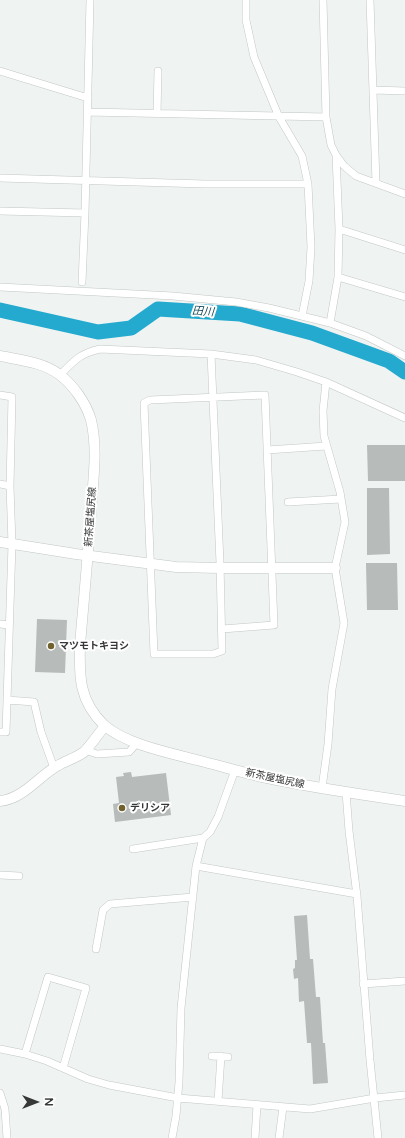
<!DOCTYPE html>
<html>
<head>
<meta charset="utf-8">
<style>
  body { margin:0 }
  #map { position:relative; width:405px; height:1138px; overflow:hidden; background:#eff3f2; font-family:"Varela Round",sans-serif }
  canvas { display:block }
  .north { position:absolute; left:16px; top:1082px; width:40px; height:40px; -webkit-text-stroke:3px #fff; paint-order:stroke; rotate:90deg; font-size:11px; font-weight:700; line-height:16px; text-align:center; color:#363837 }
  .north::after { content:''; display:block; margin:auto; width:14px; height:18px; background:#363837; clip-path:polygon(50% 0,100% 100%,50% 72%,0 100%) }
</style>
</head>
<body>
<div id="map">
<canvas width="405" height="1138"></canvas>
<div class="north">N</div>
</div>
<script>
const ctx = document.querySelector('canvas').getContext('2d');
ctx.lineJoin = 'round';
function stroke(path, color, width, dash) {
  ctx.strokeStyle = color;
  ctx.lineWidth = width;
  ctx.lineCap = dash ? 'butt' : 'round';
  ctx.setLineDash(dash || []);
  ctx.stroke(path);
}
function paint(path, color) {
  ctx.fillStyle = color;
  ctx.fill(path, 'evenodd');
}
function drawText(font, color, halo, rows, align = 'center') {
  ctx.font = font + ' "Varela Round","Noto Sans JP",sans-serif';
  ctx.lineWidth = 4;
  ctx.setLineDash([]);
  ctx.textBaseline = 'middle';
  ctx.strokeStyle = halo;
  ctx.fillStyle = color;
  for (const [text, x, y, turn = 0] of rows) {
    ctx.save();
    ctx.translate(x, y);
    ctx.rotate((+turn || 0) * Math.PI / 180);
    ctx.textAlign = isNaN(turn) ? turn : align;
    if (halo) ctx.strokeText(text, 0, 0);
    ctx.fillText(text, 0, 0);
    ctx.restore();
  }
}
stroke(new Path2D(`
  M0,310L98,332L131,328L158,309L240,314L312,333L389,361L405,372`), '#24aacf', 15);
paint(new Path2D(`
  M367,445H405V481H368Z
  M367,488H389L390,554L367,555Z
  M366,563H397L398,610H367Z
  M37,619L67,620L65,673L35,672Z
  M131,772L132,777L166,773L171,815L115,822L113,804L119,803L116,777L124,776L123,773Z
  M307,915L310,959H313L316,997H320L323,1043H325L328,1083L313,1084L311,1043H307L304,1001L299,1002L298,978L294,979L293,969L295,968V960H297L294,916Z`), '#b7bbb9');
const street = new Path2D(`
  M246,0V20L254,57L279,117L302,156L308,184L311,247L309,281L302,316
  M323,0L326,117L331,145L336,155L344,166L356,176L405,194
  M370,0L376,183
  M0,71L88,98
  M373,90L405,91
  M87,112L326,117
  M157,114L158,71
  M0,178L205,184H308
  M0,211L85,213
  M339,229L405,250
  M338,277L405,297
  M82,282L85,213L90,0
  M0,287L173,296L236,302L269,308L330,323L366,336L405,356
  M330,323L338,277L339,229L336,155
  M211,354L220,563L222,651L213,654H154L144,403L150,400L265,395L274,625L222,629
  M60,375C75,360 79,354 100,349L211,354L256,360L297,372L326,382L405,418
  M0,395L12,397L10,486L12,544L6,732H0
  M267,450L326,446
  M0,484L10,486
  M288,502L341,499
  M0,624L9,625
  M7,700L34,702L41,732L54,768
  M85,750L97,754L129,752L137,743
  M322,788L328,744L332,689L344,623L335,568L345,522L340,492L324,436L323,411L326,382
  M346,792L349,831L357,896L370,1060L378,1138
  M133,849L203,838
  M196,866L357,894
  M0,875L19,876
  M96,949L103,910L110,904L193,897
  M363,984L405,981
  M0,1049L25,1054L47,1061L88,1079L109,1085L178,1098L310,1109L375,1098L405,1095
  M25,1054L48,977L86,988L63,1068
  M212,1056L228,1057
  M0,1093L5,1109L7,1138
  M218,1101L221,1056
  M172,1138L176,1116L179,1082L181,1008L196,866L203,838L210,832L218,817L235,770
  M255,1138L257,1105
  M279,1138L283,1107`);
const secondary = new Path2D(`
  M0,356C20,360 43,362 60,375C74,386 86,403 91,420C98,449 93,481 91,511C88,555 84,599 80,644C79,676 79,701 104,725C125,744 170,753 197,760C225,767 253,776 282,781C323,789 364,795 405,801
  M0,542L76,554L176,567L219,568H335
  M0,801C23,799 38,777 57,766C65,761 76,758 84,752C92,744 98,734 105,726`);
stroke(street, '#c2c6c5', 8);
stroke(secondary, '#c2c6c5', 11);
stroke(street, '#fff', 7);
stroke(secondary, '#fff', 10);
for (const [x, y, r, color] of [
  [51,646,4,"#71612e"],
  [122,808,4,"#71612e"]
]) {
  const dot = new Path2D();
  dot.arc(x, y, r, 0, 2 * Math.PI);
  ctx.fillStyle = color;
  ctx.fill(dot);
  stroke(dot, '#fff', 1.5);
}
drawText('10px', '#363837', '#fff', [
  ["新茶屋塩尻線",91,517,-86],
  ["新茶屋塩尻線",275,779,12]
]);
drawText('bold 10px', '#363837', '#fff', [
  ["マツモトキヨシ",59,646],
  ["デリシア",130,808]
], 'left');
drawText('italic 11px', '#174b5a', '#fff', [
  ["田川",203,312,4]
]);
</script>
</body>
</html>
